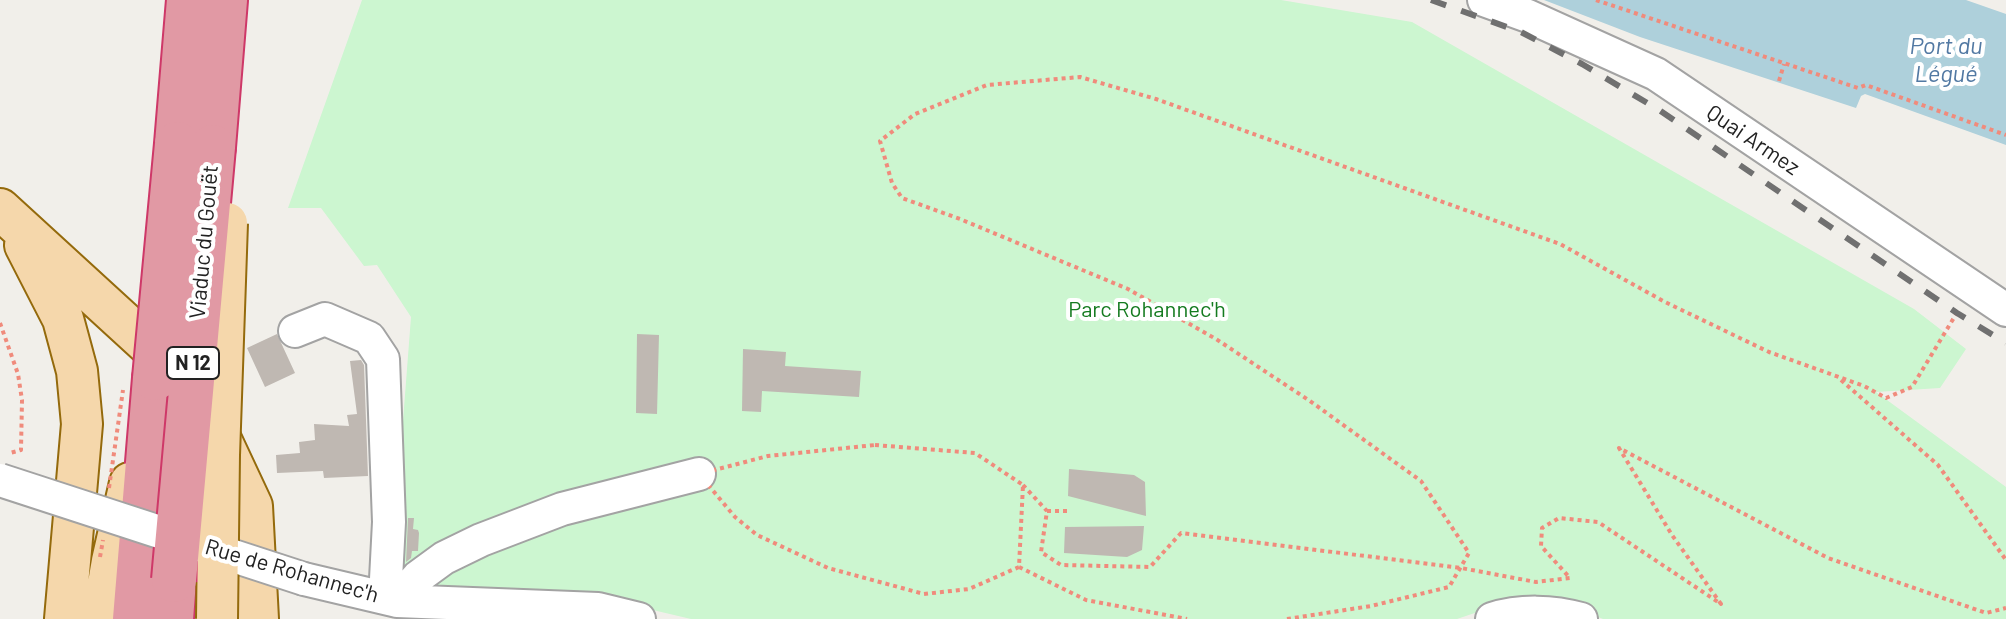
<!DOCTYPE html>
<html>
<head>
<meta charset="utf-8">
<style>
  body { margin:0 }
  canvas { display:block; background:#f1efea }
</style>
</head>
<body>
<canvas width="2006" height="619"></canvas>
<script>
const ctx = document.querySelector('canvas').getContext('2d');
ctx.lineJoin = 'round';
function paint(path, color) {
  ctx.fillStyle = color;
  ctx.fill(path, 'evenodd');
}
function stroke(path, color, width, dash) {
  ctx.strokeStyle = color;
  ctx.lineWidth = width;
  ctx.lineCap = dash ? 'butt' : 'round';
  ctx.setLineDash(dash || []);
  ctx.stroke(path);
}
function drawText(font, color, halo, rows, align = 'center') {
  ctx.font = font + ' Barlow,sans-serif';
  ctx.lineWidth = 8;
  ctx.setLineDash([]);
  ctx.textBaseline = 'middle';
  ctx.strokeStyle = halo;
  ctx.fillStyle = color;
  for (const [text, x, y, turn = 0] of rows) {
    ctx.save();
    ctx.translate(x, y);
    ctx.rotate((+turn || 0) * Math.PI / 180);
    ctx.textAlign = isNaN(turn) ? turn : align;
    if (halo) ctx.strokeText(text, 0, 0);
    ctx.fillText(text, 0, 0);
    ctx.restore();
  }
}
paint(new Path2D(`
  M362,0H1281L1412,22L1914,309L1966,349L1940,388L1876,392L2006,487V619H1603L1577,608L1510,601L1457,619H691L589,595L426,590L412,568L392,564L411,317L377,265L364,266L321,208H288Z`), '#ccf6d0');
paint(new Path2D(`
  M1544,0H1966L2006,14V145L1865,94L1861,96L1856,108L1640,37Z`), '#aed0db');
paint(new Path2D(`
  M277,334L295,373L265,387L247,348Z
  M637,334L659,335L657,414L636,413Z
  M743,349L786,352L785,366L861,371L859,397L762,391L761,412L742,411Z
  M361,360L364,365L368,476L324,478L323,471L277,473L276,455L300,453L299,442L315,440L314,424L349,426L347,415L357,414L350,361Z
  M1069,469L1134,475L1145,482L1146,516L1068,496Z
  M408,518H414L413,529L418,530L419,533L418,551H412L411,558L406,562Z
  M1144,526L1142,550L1127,557L1064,553L1065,527Z`), '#bfb8b2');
const minor = new Path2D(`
  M1484,0L1528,16L1656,74L2006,310
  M295,331L325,319L369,338L383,359L389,522L385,598
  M304,579L397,601L598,609L639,619
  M397,601L418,577L444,558L481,540L562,509L699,474
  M1492,619C1520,610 1553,611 1581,619`);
const major = new Path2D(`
  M0,209L177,371
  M25,245L63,319L77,371L82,424L65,619
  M215,427L252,506L258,619
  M102,619L112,561L130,483`);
const highway = new Path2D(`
  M177,144L189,0
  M213,147L225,0
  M135,619L155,378
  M171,619L174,580`);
stroke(minor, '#a3a3a3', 36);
stroke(major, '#946a0c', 44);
stroke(highway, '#ce3868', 48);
stroke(new Path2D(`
  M1596,0L1858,88L1866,85L2006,135
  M1779,81L1784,64
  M0,323L18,374L22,400L21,450L10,453
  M1841,380L1938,465L2006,560
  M875,445L975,453L1023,485L1019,567L969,589L924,594L828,568L757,535L735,517L699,474L768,456Z
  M1023,485L1047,511L1041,552L1061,565L1150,567L1181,533L1461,568L1536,582L1570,578L1541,546L1542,528L1559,518L1598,522L1721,604L1672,535L1619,448L1828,558L1986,613L2006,608
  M1047,511H1069
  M1019,567L1086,600L1187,619
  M1287,619L1371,606L1449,587L1469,553L1421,481L1310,401L1216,339L1128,289L960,219L902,198L892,183L880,141L915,114L987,85L1080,77L1156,99L1560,244L1665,302L1769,352L1864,386L1886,398L1912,387L1958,311`), '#f08b7c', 4, [4, 4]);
stroke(minor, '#fff', 32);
stroke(major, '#f5d7ab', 40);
stroke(highway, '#e199a4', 44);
stroke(new Path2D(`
  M1431,0L1521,32L1582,64L1659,110L1957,313L2006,343`), '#707070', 6, [16, 16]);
const minorBridge = new Path2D(`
  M0,480L304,579`);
const majorBridge = new Path2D(`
  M217,619L219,455L227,223`);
const highwayBridge = new Path2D(`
  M155,378L177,144
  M174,580L213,147`);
stroke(minorBridge, '#a3a3a3', 36, []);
stroke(majorBridge, '#946a0c', 44, []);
stroke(highwayBridge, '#ce3868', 48, []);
stroke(new Path2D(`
  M109,488L123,390
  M100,557L103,540`), '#f08b7c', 4, [4, 4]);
stroke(minorBridge, '#fff', 32);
stroke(majorBridge, '#f5d7ab', 40);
stroke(highwayBridge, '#e199a4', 44);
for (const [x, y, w] of [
  [193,363,52]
]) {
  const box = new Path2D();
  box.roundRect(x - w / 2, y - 16, w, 32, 6);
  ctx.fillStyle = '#fff';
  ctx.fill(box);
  stroke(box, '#222', 2);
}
drawText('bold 20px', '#222', null, [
  ["N 12",193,363]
]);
drawText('22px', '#222', '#fff', [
  ["Quai Armez",1753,140,34],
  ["Viaduc du Gouët",204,242,-85],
  ["Rue de Rohannec'h",292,571,16]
]);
drawText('22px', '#157b20', '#fff', [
  ["Parc Rohannec'h",1147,310]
]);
drawText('italic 24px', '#5279a3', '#fff', [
  ["Port du",1946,46],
  ["Légué",1946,74]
]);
</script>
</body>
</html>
